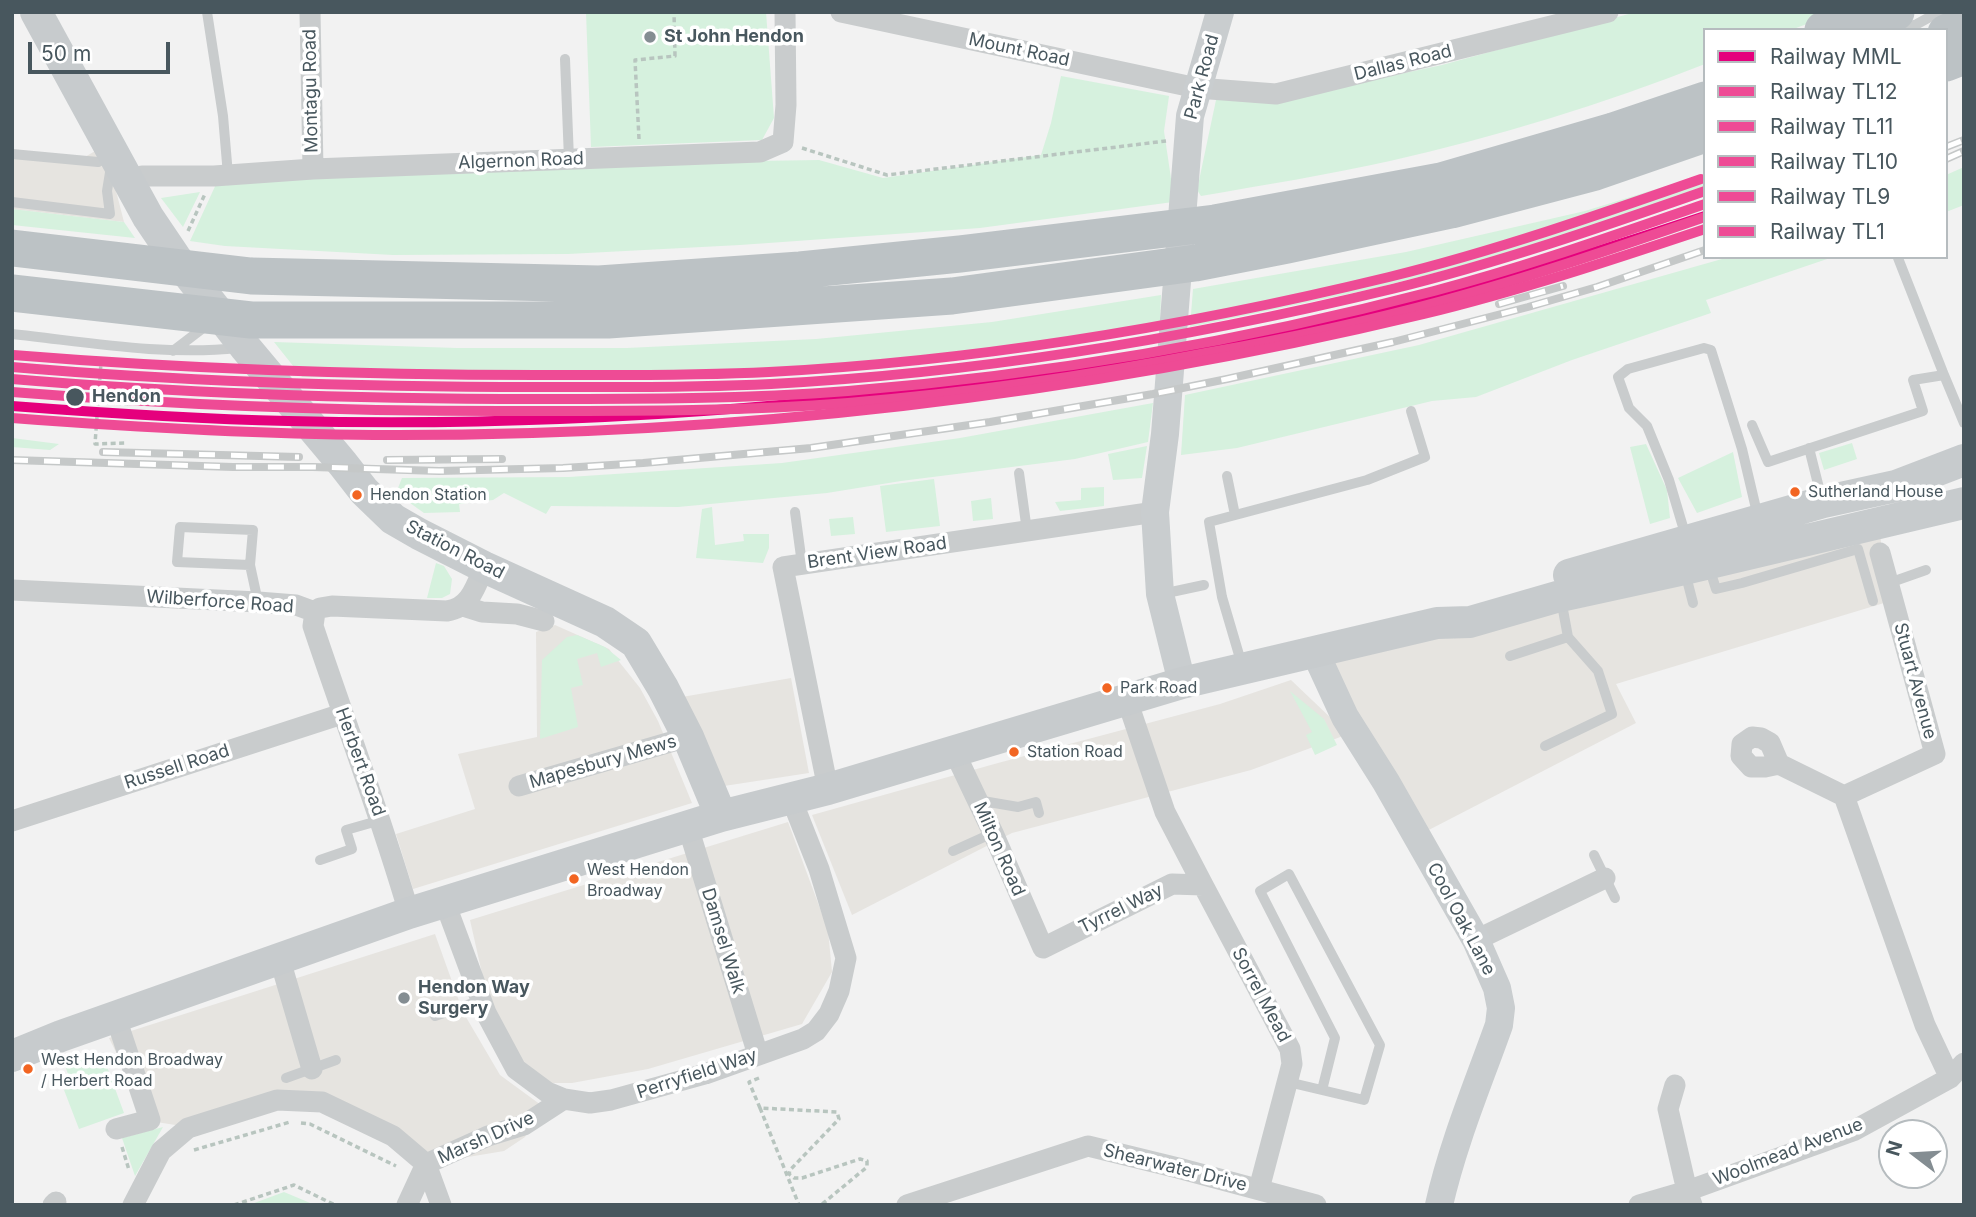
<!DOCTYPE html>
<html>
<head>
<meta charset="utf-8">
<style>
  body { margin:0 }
  #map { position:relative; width:1976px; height:1217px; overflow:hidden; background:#f2f2f2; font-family:Inter,sans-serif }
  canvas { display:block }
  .frame { position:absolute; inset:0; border:14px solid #48575e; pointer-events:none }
  .legend { position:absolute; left:1703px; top:28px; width:245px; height:231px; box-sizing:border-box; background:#fff; border:2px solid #b6bcbf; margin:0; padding:9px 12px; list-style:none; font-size:21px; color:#48575e }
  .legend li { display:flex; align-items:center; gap:14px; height:35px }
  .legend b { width:35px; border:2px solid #b6bcbf }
  .north { position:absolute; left:1878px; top:1119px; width:70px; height:70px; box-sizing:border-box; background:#fff; border:2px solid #b6bcbf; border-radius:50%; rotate:287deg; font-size:19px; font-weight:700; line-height:28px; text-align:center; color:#48575e }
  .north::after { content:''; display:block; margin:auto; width:24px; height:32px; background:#848d92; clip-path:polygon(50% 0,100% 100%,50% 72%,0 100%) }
  .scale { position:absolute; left:28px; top:42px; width:142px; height:32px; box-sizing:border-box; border:4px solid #48575e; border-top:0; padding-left:9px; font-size:21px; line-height:24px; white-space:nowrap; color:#48575e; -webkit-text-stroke:5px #fff; paint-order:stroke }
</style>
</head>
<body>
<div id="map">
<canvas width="1976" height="1217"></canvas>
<div class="frame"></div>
<ul class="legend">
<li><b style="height:9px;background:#e5007d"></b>Railway MML</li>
<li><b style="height:9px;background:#ee4b95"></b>Railway TL12</li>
<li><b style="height:9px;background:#ee4b95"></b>Railway TL11</li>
<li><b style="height:9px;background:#ee4b95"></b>Railway TL10</li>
<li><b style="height:9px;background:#ee4b95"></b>Railway TL9</li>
<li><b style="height:9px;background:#ee4b95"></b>Railway TL1</li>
</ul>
<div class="north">N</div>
<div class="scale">50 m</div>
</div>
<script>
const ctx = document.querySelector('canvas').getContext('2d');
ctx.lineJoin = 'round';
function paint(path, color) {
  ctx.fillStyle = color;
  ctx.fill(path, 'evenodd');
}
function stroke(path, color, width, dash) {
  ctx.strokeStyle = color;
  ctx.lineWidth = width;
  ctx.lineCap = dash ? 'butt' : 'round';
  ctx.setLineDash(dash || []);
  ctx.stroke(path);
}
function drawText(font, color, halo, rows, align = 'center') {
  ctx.font = font + ' Inter,sans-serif';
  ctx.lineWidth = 7;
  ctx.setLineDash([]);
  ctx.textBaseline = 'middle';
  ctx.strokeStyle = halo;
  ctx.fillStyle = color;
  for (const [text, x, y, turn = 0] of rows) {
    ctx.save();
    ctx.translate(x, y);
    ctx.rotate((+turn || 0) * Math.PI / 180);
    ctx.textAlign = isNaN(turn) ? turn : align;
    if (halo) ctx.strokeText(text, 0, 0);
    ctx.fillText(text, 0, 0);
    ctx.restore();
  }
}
paint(new Path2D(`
  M12,149L83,158L97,150L113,179L124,222L12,209Z
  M1880,528L1882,558L1894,600L1616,684L1636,723L1421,834L1330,664Z
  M555,625L609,649L640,688L658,721L692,803L413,889L396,834L475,809L458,754L537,737L536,632Z
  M791,678L809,773L724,786L682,697Z
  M1291,680L1333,720L1343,736L1251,770L1012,833L852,915L812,815L998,763L1220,704Z
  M788,822L828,930L832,972L802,1024L648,1069L572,1083H545L512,1055L488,1000L470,920Z
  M435,934L463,1012L500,1075L541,1105L525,1137L504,1151L426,1164L324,1101L188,1127L150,1121L109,1038Z`), '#e6e4e0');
paint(new Path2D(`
  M586,12H766L774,118L762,140L591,147Z
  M1636,12H1838L1791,30H1705V64C1603,104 1497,137 1390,161C1327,175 1264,185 1201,196L1197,190L1216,100H1278L1442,65Z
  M1061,76L1169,96L1164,131L1173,192V202L980,228L740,245L568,254L393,255L225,246L190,241L217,182L690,162L819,160L883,178L1041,155L1051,123Z
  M1964,167V205L1946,212V175Z
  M1705,174V188L1540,246L1372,289L1190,327L1193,289L1406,252L1585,211Z
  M200,192L183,227L161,198Z
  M12,209L124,222L135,238L12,225Z
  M1729,257H1833L1706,300L1711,313L1572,360L1476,397L1432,401L1237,448L1181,455L1185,395L1419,345Z
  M1161,295L1160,323L958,357L748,376H684L562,379L302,377L274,342L457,348H627L816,339L992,322Z
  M1153,403L1148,442L1075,459L901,481L827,493L678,507L551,506L546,514L504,493L493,500L459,504L460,512L424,513L396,493L402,478L569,477L782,463L960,438Z
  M12,438L59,444L50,450L12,447Z
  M1852,443L1857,459L1824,470L1819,453Z
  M1646,444L1667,490L1670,518L1650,524L1630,447Z
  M1147,446L1142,478L1113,480L1108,454Z
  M1733,452L1742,497L1697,513L1678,478Z
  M934,479L940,526L886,532L880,486Z
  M1104,487V506L1060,511L1055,502L1081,500V488Z
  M991,498L993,519L973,521L971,501Z
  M712,507L715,545L744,541L743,534H769V548L763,563L696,558L702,509Z
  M853,517L855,534L831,536L829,519Z
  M436,563L444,566L452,579L450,594L442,598H427Z
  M577,635L605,647L621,660L601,667L597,653L577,659L583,685L571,688L578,727L540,739L542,660L567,637Z
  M1290,691L1324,719L1337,745L1315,755L1306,735L1312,732Z
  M102,1053L124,1113L79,1129L64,1090L73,1087L65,1066Z
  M163,1127L135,1176L122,1138Z
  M284,1192L315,1205H249Z`), '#d6f1de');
stroke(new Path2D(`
  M639,139L635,60L675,56L674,12
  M802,148L887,175L1166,141
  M188,231L205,194
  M62,360L101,363L95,444L125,443
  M99,403L128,404
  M759,1078L749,1082L760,1108L837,1112L839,1119L790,1170L789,1174L794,1178H802L860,1159L867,1161V1167L821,1205
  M760,1108L799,1205
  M301,1123L310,1124L396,1166
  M122,1147L129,1170
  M194,1150L290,1122
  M234,1205L294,1185L335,1205`), '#b8c5bf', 3.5, [5, 3.5]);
stroke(new Path2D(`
  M207,12L223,116L228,175
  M1899,30L1917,24L1939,12
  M565,59L569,159
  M12,154L98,162L113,154L107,191L110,214L12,202
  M12,334C87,342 163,356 238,348
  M173,351L207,325
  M1944,375L1964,423
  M1752,425L1768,462L1923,411L1913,380L1944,375L1898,258
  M1809,448L1822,500
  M1019,473L1027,531
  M1227,476L1235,515
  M795,512L802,564
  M1686,537L1669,480L1647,426L1629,408L1618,377L1628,369L1704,348L1711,350L1742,449L1758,517
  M250,565L177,562L180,527L253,530L250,565L258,602
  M1709,567L1716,589L1742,583L1858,549L1873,601
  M1685,572L1693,603
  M1889,583L1926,570
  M1162,594L1204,585
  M1510,656L1568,637
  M1242,665L1222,597L1209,522L1367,480L1425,457L1411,411
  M1545,746L1612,714L1598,671L1568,637L1561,599
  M977,800L1018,807L1036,802L1039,813
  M953,851L993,833
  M1594,855L1615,898
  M320,860L352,849L346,830L381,820
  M435,1016L482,1000
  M286,1078L336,1060
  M1288,1082L1364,1100L1380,1045L1289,874L1260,891L1335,1038L1322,1090`), '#c9cccd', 10);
stroke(new Path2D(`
  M310,12L313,169
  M841,12L1197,88L1276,94L1608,12
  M127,181L142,176H214L313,169L760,152L783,142L786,105L785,12
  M1880,553L1935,754L1844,796L1925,1025L1950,1078
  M12,590L258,602L296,605L315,612L320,608L332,606L447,611C470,608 476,586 484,567
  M463,606L482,612L517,614L544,621
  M315,612L313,626C345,722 381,816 409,913
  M1127,700L1165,812L1203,885L1290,1049L1292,1064L1259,1189
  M954,751L993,833L1043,948L1172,884L1203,885
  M1779,764L1770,743L1761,738L1752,737L1742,744L1741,756L1751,767H1765L1779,764L1844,796
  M519,786L688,737
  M828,789L783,567L1155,512
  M12,821L342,714
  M688,827L758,1055
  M445,903L486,1013L516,1069L547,1092L564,1099L590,1103L611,1100L705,1074L803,1039L816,1031L829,1014L839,991L846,958L819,869L791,798
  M1476,940L1605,878
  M280,960L312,1069
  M116,1018L150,1120L116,1129
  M1675,1085L1668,1109L1687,1191L1692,1205
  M426,1164L441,1205
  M53,1205L56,1202
  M133,1205L161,1151L188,1128L277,1100L322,1102L393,1136L426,1164L488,1136L524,1125L564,1099
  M407,1205L426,1164
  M907,1205L1088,1146L1178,1168L1316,1205
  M1639,1205L1687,1191L1853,1131L1950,1078L1964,1063`), '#c9cccd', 21);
stroke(new Path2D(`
  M1315,652L1345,717L1386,782L1476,940L1497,988L1501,1008L1499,1025C1478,1084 1453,1143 1439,1205
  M1182,683L1160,594L1155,512L1165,434L1190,116L1220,12`), '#c9cdcf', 28);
stroke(new Path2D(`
  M36,12L148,217L175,257L245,347L343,464L364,491L393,519L419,534L484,567L605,622L636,643L663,688L688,737L721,816
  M1569,575L1823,502L1896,486L1964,460
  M12,1056L61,1036L409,913L721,816L828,789L1182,683L1437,623L1470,622L1560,596L1684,569L1964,503`), '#c7cbcd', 32);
stroke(new Path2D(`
  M1823,30L1861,12
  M1861,30L1896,12
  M1946,33L1964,25
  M1946,63L1964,56
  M12,248L251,276L599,284L800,270L960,254L1215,223L1441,181L1613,131L1705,100
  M12,293L251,320H608L952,296L1195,263L1287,245L1451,210L1595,172L1705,134`), '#bcc2c5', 37);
const rail = new Path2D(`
  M1946,147L1964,140
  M1946,159L1964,151
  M1499,304L1563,286
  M103,452L299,457
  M12,460L233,467H313L439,471L563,468L643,463L811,448L990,422L1153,394L1227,379L1393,342L1528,307L1597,287L1705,250
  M387,460L502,459`);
stroke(rail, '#c5c8c8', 8);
stroke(rail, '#fff', 5, [16]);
stroke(new Path2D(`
  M12,406C104,413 196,419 288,421C440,425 592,420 744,408C973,389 1201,356 1424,301C1519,277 1612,247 1705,216`), '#e5007d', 10);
stroke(new Path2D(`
  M12,367C187,382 363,387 538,387C615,387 693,388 771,384C980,373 1189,338 1392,289C1498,263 1602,227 1705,191`), '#ee4b95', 10);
stroke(new Path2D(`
  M12,379C187,394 363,399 538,399C641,399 745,399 848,391C1044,375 1244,341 1434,291C1526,267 1615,235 1705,204`), '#ee4b95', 10);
stroke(new Path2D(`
  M13,355C187,369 362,375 537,375C614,375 692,376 769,372C978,361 1187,326 1389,277C1495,251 1598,215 1701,179`), '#ee4b95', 10);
stroke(new Path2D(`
  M12,392C187,406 363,412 538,411C641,411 745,411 848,403C968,393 1088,376 1206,353C1285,339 1365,322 1442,301C1531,277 1618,247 1705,217`), '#ee4b95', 10);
stroke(new Path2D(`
  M12,418C133,427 253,434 374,435C726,437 1082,396 1424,314C1519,291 1612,260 1705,229`), '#ee4b95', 10);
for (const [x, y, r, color] of [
  [650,37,7,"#848d92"],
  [75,397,10,"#48575e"],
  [1795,492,6,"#f26522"],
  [357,495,6,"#f26522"],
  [1107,688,6,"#f26522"],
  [1014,752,6,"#f26522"],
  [574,879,6,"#f26522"],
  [404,998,7,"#848d92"],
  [28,1069,6,"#f26522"]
]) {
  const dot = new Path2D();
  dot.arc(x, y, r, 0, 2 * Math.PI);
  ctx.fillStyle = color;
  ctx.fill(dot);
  stroke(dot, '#fff', 2.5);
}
drawText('16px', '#48575e', '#fff', [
  ["Sutherland House",1808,492],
  ["Hendon Station",370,495],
  ["Park Road",1120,688],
  ["Station Road",1027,752],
  ["West Hendon",587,870],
  ["Broadway",587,891],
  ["West Hendon Broadway",41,1060],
  ["/ Herbert Road",41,1081]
], 'left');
drawText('bold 18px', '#48575e', '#fff', [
  ["St John Hendon",664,37],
  ["Hendon Way",418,988],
  ["Surgery",418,1009]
], 'left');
drawText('18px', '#48575e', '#fff', [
  ["Mount Road",1019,50,12],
  ["Dallas Road",1403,63,-14],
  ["Park Road",1202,77,-75],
  ["Montagu Road",311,91,-91],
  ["Algernon Road",521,161,-2],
  ["Station Road",455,550,27],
  ["Brent View Road",877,553,-8],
  ["Wilberforce Road",220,602,4],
  ["Stuart Avenue",1915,681,75],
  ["Herbert Road",360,762,70],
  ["Mapesbury Mews",603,762,-16],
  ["Russell Road",177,767,-18],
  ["Milton Road",999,849,66],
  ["Tyrrel Way",1121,909,-26],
  ["Cool Oak Lane",1461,919,62],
  ["Damsel Walk",723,941,73],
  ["Sorrel Mead",1261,995,62],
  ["Perryfield Way",697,1074,-18],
  ["Marsh Drive",486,1138,-24],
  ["Woolmead Avenue",1788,1152,-21],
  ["Shearwater Drive",1175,1168,14]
]);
drawText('bold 18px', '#48575e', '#fff', [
  ["Hendon",92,397]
], 'left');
</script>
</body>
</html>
